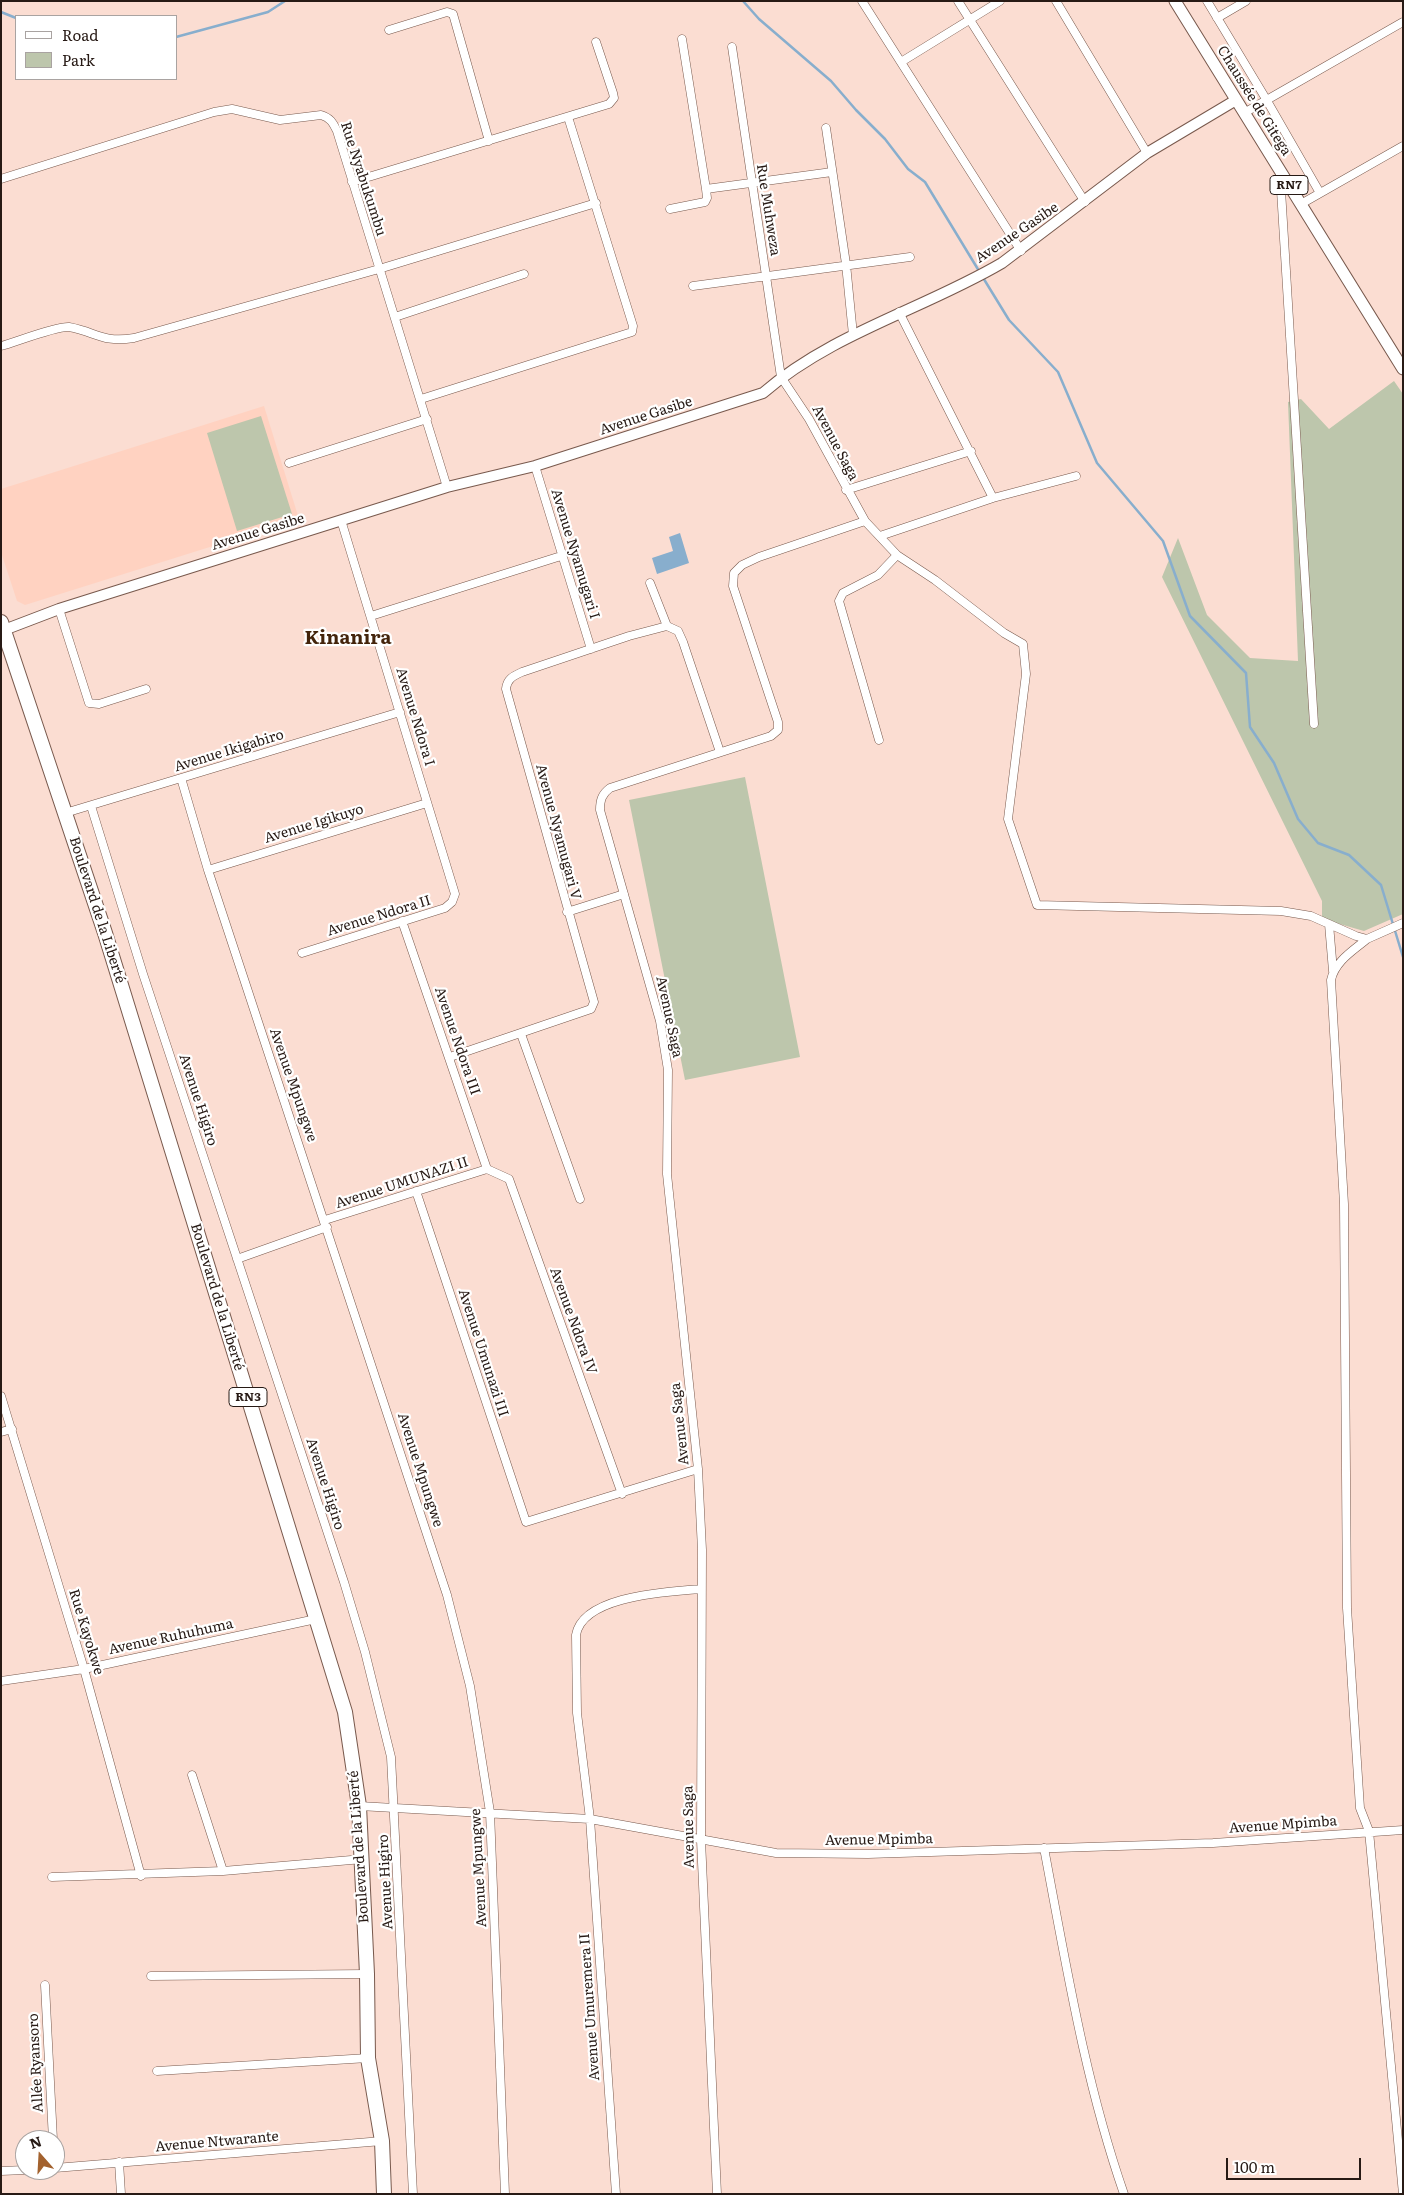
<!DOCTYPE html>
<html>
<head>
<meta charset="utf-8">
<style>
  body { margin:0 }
  #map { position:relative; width:1404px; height:2195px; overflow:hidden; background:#fbddd2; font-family:Literata,serif }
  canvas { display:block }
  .frame { position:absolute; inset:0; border:2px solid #271a15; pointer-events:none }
  .legend { position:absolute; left:15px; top:15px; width:162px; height:65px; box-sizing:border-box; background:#fff; border:1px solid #a9a3a1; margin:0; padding:6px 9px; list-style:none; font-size:15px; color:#271a15 }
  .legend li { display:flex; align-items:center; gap:10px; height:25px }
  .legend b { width:25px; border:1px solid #a9a3a1 }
  .north { position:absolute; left:15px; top:2130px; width:50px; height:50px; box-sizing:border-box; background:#fff; border:1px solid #a9a3a1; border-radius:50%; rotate:341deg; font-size:14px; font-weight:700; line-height:20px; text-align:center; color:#271a15 }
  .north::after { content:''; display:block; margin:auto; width:18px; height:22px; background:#a3622e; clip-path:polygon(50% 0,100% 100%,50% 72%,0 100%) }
  .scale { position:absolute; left:1226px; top:2158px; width:135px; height:22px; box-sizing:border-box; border:2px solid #271a15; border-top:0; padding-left:6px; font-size:15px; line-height:18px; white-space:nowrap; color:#271a15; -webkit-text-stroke:4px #fff; paint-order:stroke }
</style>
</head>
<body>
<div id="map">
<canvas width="1404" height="2195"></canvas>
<div class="frame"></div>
<ul class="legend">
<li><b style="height:6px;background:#fff"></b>Road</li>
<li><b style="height:14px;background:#bdc6ac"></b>Park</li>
</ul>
<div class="north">N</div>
<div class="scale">100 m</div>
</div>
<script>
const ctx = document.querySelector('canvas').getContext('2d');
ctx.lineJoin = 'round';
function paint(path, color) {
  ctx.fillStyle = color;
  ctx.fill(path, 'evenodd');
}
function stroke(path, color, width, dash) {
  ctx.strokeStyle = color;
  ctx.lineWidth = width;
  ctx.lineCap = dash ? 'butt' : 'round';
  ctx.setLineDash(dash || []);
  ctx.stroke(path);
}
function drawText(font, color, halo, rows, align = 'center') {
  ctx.font = font + ' Literata,serif';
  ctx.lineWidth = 4.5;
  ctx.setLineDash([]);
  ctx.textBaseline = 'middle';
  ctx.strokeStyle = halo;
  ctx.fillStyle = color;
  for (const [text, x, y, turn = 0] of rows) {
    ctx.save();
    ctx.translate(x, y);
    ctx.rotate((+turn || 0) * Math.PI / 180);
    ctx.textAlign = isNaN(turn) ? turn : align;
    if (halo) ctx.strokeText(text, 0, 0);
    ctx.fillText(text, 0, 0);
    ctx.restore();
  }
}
paint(new Path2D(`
  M264,406L299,519L25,605L17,601L1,552V489Z`), '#ffd2c1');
paint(new Path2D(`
  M1394,381L1403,394V914L1364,931L1322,919V901L1162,577L1178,538L1207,615L1250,658L1298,661L1288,402L1301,399L1329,429Z
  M261,416L292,514L237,531L207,433Z
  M745,777L800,1057L685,1080L629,800Z`), '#bdc6ac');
paint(new Path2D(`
  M680,533L689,563L657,574L652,558L673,551L669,537Z`), '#88aecd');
stroke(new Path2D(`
  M743,1L759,19L831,81L856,110L885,139L908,169L925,182L979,271
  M1,12L16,18
  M176,37L268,12L285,1
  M982,276L1009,320L1058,372L1097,463L1163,541L1190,616L1246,673L1250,727L1274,763L1298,819L1318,843L1349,855L1381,885L1403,957`), '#88aecd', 2.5);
const street = new Path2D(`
  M862,1L1021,251
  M958,1L1085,202
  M1056,1L1147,153
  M1207,1L1266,99L1320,193
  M1217,18L1246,1
  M389,30L447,12L453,14L489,141
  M682,39L706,189L832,172
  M732,47L781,377L809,419L865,521L897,555L935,580L1004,633L1023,644L1026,674L1008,819L1037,905L1281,911L1311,916L1356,936L1367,939L1403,923
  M901,62L1000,1
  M1244,113L1403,22
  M826,128L846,264L853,335
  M1280,174L1314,724
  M1,179L214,112L232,109L280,120L321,115C331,118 333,123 337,131L447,487
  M352,182L609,104L614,98L613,93L596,42
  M1301,204L1403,146
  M670,209L705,202L707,198L706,189
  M693,286L910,257
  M899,312L993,498
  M395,317L524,274
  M1,346C16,342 56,326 69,327C97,332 101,343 134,338L379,269L596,203
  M421,399L632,332L633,326L568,117
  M289,463L427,419
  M535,466L591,649
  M846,490L971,451
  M880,536L993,498L1076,476
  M650,583L667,626L678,631L683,642L720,752
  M59,609L89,703L99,704L146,689
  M371,616L561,556
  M879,740L839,601L843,593L878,575L897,555
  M181,778L208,870L447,1595L470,1686L490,1812L505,2194
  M91,806L143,974L344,1582L365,1652L391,1757L413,2194
  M65,813L400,712
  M208,870L427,803
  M567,912L624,894
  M402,921L487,1169
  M1329,924L1333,971
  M1367,939C1354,950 1335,961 1331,980L1344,1204L1347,1608L1360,1808L1369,1831L1403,2194
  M302,953L445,908L452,902L455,894L341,520
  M521,1034L580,1199
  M450,1057L591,1009L594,1002L506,689C507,679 513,676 522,672L629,636L667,626
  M487,1169L509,1179L622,1494
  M416,1191L526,1522L698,1469
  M325,1220L487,1169
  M237,1259L327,1227
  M1,1396L84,1669L141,1876
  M1,1432L12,1429
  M1,1681L84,1669L316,1619
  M192,1775L223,1871
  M359,1806L590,1819L776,1853L868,1854L1213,1843L1403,1830
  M1044,1848C1066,1964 1085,2082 1124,2194
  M52,1877L223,1871L363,1859
  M151,1976L367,1974
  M45,1985L53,2140
  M157,2071L368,2058
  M119,2162L121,2194
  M55,2168L382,2141
  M1,2171L25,2170
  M616,2194L590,1819L577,1713L576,1635C583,1595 669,1592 701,1589
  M717,2194L701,1840L702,1550L698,1469L667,1174L668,1070L660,1021L600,810C600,800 602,794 610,788L771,736L778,730V722L733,586L734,573L742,565L759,557L865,521`);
const secondary = new Path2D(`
  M4,630L59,609L447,487L535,466L763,393C832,333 924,309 1002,263L1147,153L1236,100`);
const primary = new Path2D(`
  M1175,1L1403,369`);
const highway = new Path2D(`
  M1,622L105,933L345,1712L359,1806L367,1974L368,2058L382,2141L384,2194`);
stroke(street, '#78594d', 9);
stroke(secondary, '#78594d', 12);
stroke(primary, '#78594d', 13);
stroke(highway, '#78594d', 16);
stroke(street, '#fff', 8);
stroke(secondary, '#fff', 10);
stroke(primary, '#fff', 11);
stroke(highway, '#fff', 14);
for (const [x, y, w] of [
  [1289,185,38],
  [248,1397,38]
]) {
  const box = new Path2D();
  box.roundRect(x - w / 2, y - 9.5, w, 19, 4);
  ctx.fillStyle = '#fff';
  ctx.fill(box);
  stroke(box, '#271a15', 1);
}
drawText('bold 12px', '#271a15', null, [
  ["RN7",1289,185],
  ["RN3",248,1397]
]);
drawText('14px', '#271a15', '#fff', [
  ["Chaussée de Gitega",1254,101,58],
  ["Rue Nyabukumbu",363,179,72],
  ["Rue Muhweza",768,210,81],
  ["Avenue Gasibe",1017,233,-34],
  ["Avenue Gasibe",646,416,-18],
  ["Avenue Saga",835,443,62],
  ["Avenue Gasibe",258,532,-17],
  ["Avenue Nyamugari I",575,554,73],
  ["Avenue Ndora I",415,717,73],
  ["Avenue Ikigabiro",229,751,-17],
  ["Avenue Igikuyo",314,824,-17],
  ["Avenue Nyamugari V",558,832,75],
  ["Boulevard de la Liberté",97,910,72],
  ["Avenue Ndora II",379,916,-17],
  ["Avenue Saga",669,1017,78],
  ["Avenue Ndora III",457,1041,71],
  ["Avenue Mpungwe",293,1085,71],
  ["Avenue Higiro",198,1100,72],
  ["Avenue UMUNAZI II",402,1183,-18],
  ["Boulevard de la Liberté",217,1297,73],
  ["Avenue Ndora IV",573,1321,70],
  ["Avenue Umunazi III",483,1353,72],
  ["Avenue Saga",680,1424,-96],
  ["Avenue Mpungwe",420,1470,72],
  ["Avenue Higiro",325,1484,72],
  ["Rue Kayokwe",86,1632,73],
  ["Avenue Ruhuhuma",171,1637,-12],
  ["Avenue Mpimba",1283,1825,-4],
  ["Avenue Saga",689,1827,-91],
  ["Avenue Mpimba",879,1840,-1],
  ["Boulevard de la Liberté",359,1847,-94],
  ["Avenue Mpungwe",479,1868,-93],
  ["Avenue Higiro",386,1882,-93],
  ["Avenue Umuremera II",590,2007,-94],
  ["Allée Ryansoro",36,2063,-93],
  ["Avenue Ntwarante",217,2142,-5]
]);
drawText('bold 19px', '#43240b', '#fff', [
  ["Kinanira",348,638]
]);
</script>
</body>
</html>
